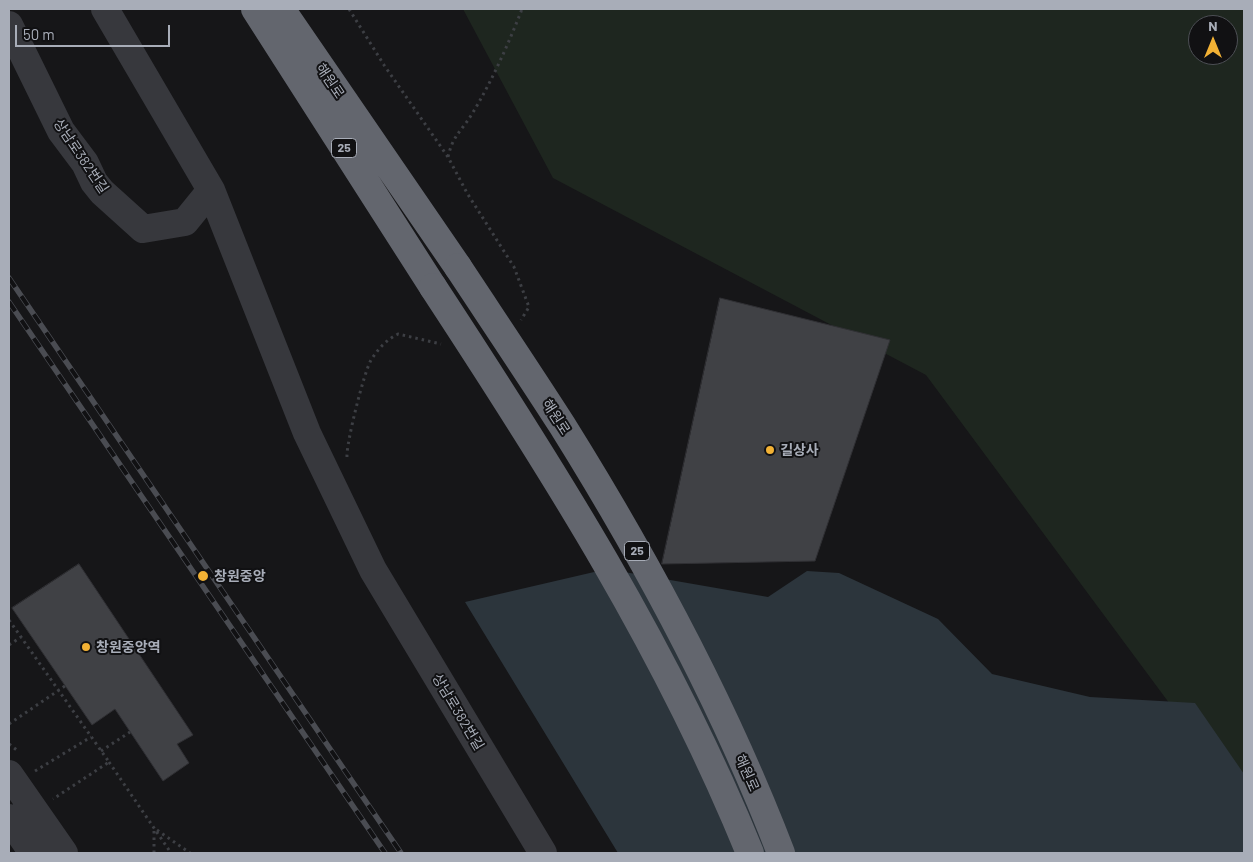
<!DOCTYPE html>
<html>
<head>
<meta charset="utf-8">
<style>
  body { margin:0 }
  #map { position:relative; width:1253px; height:862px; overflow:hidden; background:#161618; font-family:Barlow,sans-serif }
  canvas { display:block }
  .frame { position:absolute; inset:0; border:10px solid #a8adb8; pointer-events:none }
  .north { position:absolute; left:1188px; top:15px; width:50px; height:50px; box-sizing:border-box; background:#111113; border:1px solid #4d4f55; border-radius:50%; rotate:0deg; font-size:14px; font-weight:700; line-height:20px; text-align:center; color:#a8adb8 }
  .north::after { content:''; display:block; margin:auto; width:18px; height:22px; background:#f2b134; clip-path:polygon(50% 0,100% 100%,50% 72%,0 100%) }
  .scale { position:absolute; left:15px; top:25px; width:155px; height:22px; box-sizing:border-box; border:2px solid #a8adb8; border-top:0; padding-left:6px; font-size:15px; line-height:18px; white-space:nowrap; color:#a8adb8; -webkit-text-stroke:4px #111113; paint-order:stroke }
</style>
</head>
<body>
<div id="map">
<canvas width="1253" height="862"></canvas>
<div class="frame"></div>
<div class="north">N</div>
<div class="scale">50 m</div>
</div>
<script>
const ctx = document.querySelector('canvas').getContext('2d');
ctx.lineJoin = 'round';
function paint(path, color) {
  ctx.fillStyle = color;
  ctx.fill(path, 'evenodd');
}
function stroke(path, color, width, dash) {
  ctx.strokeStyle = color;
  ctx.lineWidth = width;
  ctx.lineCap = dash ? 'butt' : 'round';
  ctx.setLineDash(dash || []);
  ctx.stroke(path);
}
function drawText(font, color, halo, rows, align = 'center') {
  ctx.font = font + ' Barlow,"Noto Sans KR",sans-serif';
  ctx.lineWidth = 4;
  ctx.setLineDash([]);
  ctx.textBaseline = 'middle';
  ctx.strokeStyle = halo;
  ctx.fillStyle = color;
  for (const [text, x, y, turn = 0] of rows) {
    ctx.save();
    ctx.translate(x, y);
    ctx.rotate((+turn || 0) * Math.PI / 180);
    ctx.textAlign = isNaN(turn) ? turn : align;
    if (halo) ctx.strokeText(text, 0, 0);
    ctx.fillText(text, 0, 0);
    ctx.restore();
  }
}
paint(new Path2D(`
  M463,9H1244V804L926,375L553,178ZM1198,25H1228V55H1198Z`), '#1e261f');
paint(new Path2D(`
  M607,569L768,597L807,571L839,573L938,619L992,674L1090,697L1195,703L1244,774V853H618L465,602Z`), '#2c353c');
const building = new Path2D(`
  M720,298L890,340L815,561L662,564Z
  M79,564L193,735L177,744L189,763L163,781L115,709L92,725L12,608Z`);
paint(building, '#404145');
stroke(building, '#303034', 1);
stroke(new Path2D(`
  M349,9L384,65L448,157L467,193L514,267L529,307L521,320
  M448,157C453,135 461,132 472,114C492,81 508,45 522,9
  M347,457C346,444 364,372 371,360C378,349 386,340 398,334L441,344
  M9,620L109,762L53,799
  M9,645L21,637
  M9,724L65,686
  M9,744L18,751
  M101,751L130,732
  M109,762L171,853
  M35,771L91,737
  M157,830L190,853
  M154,853V829`), '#3d3f44', 3, [2.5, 4]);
stroke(new Path2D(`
  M105,9L211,190L307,433L373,570L543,853
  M9,25L61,131L85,163L94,182L102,192L143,229L185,222L211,190
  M9,774L64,853
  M9,818L33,853`), '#37383d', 28);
stroke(new Path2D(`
  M255,9L433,287
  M281,9L458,267`), '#63666e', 28);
const rail = new Path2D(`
  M9,278L401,853
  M9,302L385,853`);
stroke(rail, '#4a4c52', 5.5);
stroke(rail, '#111113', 4, [11]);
stroke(new Path2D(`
  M458,267C493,320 528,372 562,425C647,561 724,704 781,853
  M433,287C553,470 667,649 750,853`), '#63666e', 28);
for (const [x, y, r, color] of [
  [770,450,5,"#f2b134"],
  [203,576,6,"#f2b134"],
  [86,647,5,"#f2b134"]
]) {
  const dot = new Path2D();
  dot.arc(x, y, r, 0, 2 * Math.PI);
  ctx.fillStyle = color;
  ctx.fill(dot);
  stroke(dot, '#111113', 2);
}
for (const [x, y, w] of [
  [344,148,25],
  [637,551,25]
]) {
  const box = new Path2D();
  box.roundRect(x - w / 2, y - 9.5, w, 19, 4);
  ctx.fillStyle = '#111113';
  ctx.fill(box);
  stroke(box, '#a8adb8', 1);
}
drawText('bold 12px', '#a8adb8', null, [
  ["25",344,148],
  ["25",637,551]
]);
drawText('14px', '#a8adb8', '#111113', [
  ["해원로",330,81,56],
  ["상남로382번길",81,156,56],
  ["해원로",556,417,57],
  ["상남로382번길",458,712,59],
  ["해원로",747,773,66]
]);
drawText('bold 14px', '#a8adb8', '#111113', [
  ["길상사",780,450],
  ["창원중앙",214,576],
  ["창원중앙역",96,647]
], 'left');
</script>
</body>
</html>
